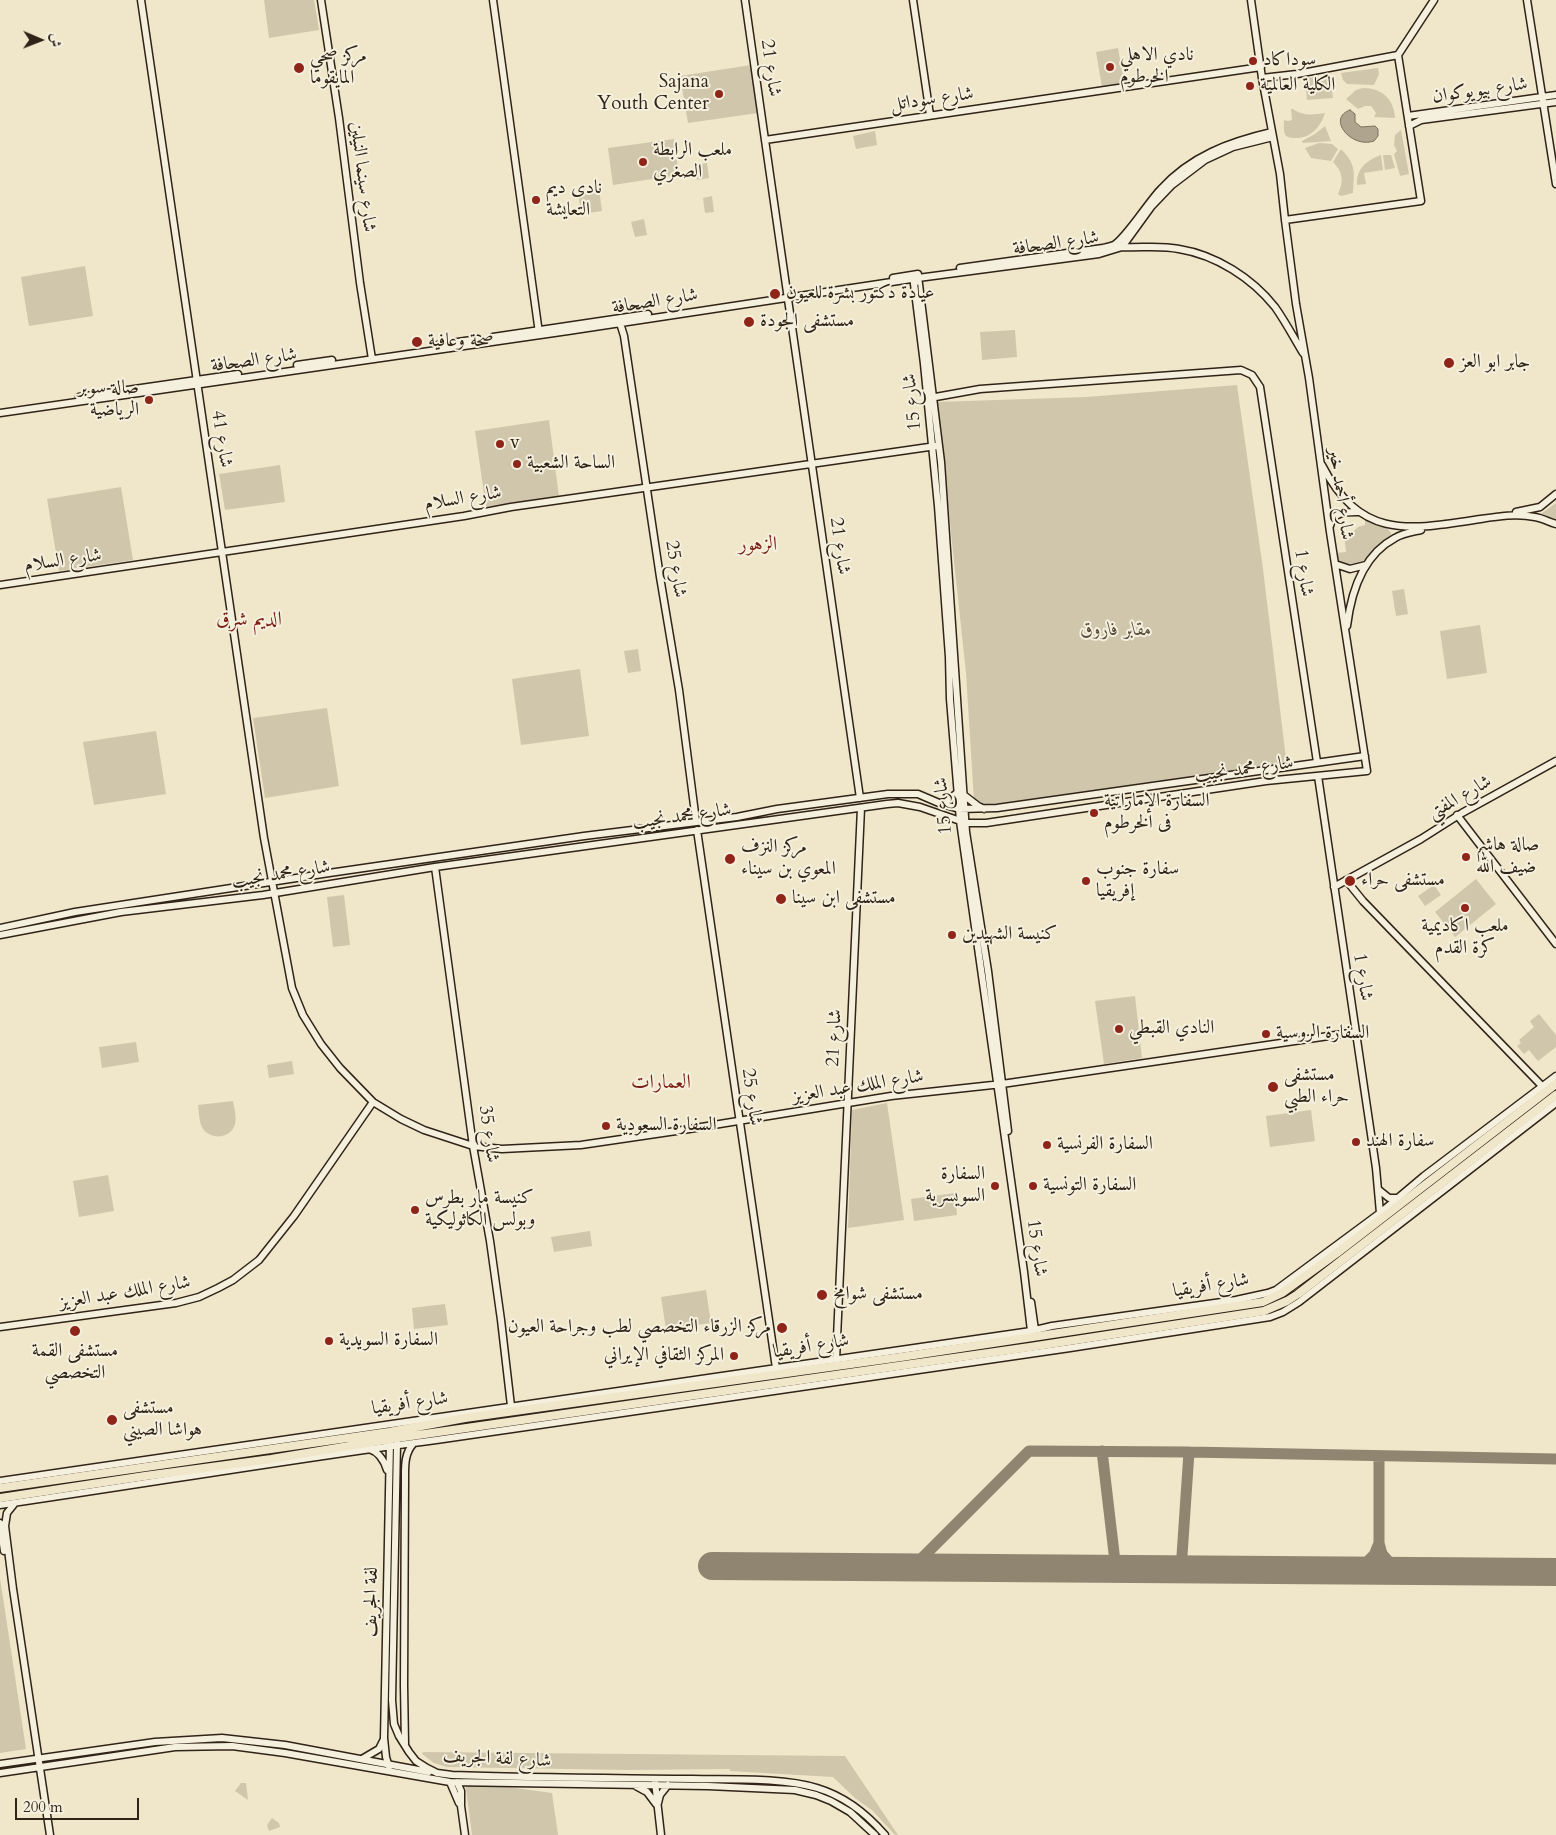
<!DOCTYPE html>
<html>
<head>
<meta charset="utf-8">
<style>
  body { margin:0 }
  #map { position:relative; width:1556px; height:1835px; overflow:hidden; background:#f0e7ca; font-family:Cardo,Amiri,serif }
  canvas { display:block }
  .north { position:absolute; left:15px; top:15px; width:50px; height:50px; -webkit-text-stroke:4px #f5efdd; paint-order:stroke; rotate:91deg; font-size:14px; font-weight:700; line-height:20px; text-align:center; color:#302318 }
  .north::after { content:''; display:block; margin:auto; width:18px; height:22px; background:#302318; clip-path:polygon(50% 0,100% 100%,50% 72%,0 100%) }
  .scale { position:absolute; left:15px; top:1798px; width:124px; height:22px; box-sizing:border-box; border:2px solid #302318; border-top:0; padding-left:6px; font-size:15px; line-height:18px; white-space:nowrap; color:#302318; -webkit-text-stroke:4px #f5efdd; paint-order:stroke }
</style>
</head>
<body>
<div id="map">
<canvas width="1556" height="1835"></canvas>
<div class="north">ش</div>
<div class="scale">200 m</div>
</div>
<script>
const ctx = document.querySelector('canvas').getContext('2d');
ctx.lineJoin = 'round';
function paint(path, color) {
  ctx.fillStyle = color;
  ctx.fill(path, 'evenodd');
}
function stroke(path, color, width, dash) {
  ctx.strokeStyle = color;
  ctx.lineWidth = width;
  ctx.lineCap = dash ? 'butt' : 'round';
  ctx.setLineDash(dash || []);
  ctx.stroke(path);
}
function drawText(font, color, halo, rows, align = 'center') {
  ctx.font = font + ' Cardo,Amiri,serif';
  ctx.lineWidth = 4;
  ctx.setLineDash([]);
  ctx.textBaseline = 'middle';
  ctx.strokeStyle = halo;
  ctx.fillStyle = color;
  for (const [text, x, y, turn = 0] of rows) {
    ctx.save();
    ctx.translate(x, y);
    ctx.rotate((+turn || 0) * Math.PI / 180);
    ctx.textAlign = isNaN(turn) ? turn : align;
    if (halo) ctx.strokeText(text, 0, 0);
    ctx.fillText(text, 0, 0);
    ctx.restore();
  }
}
paint(new Path2D(`
  M264,0H314L319,30L269,38Z
  M1118,48L1124,82L1102,87L1096,52Z
  M751,65L758,113L688,123L680,76Z
  M1378,68L1379,74L1374,85L1347,84L1343,80L1341,73Z
  M1330,76L1333,98L1307,100L1305,78Z
  M1363,88C1382,88 1394,99 1395,118L1374,117L1376,113L1371,106H1365L1358,109L1346,99L1356,90Z
  M1291,109H1293C1302,116 1313,115 1325,113C1321,126 1312,137 1298,138C1294,138 1289,138 1286,136C1283,132 1284,124 1284,120L1288,121L1292,120Z
  M1325,126L1331,141L1303,143L1302,141L1315,134Z
  M1401,130L1409,174L1400,176L1394,154L1397,151L1394,145L1395,135Z
  M875,131L877,145L856,149L853,136Z
  M674,139L679,175L613,185L608,148Z
  M1319,143L1332,144L1338,149L1331,161L1311,158L1305,148Z
  M1341,149C1357,165 1354,173 1353,193L1341,196L1338,194C1344,181 1343,172 1333,162Z
  M1381,155L1383,170L1364,173L1366,184L1357,185C1356,169 1367,160 1381,155Z
  M1383,155H1391L1395,168L1385,170Z
  M707,163L709,178L697,180L694,165Z
  M599,189L602,211L581,214L578,192Z
  M712,196L714,212L705,213L703,198Z
  M644,219L647,235L635,237L631,222Z
  M85,266L93,316L29,326L21,277Z
  M1015,330L1017,357L982,360L980,332Z
  M1237,385L1263,569L1287,767L990,807L974,801L966,673L937,402L1086,397Z
  M549,420L559,497L486,507L475,431Z
  M280,465L285,502L225,510L219,474Z
  M121,487L133,560L59,571L47,499Z
  M1556,503V519L1542,514V513Z
  M1365,519L1388,529L1391,533V537L1358,566H1343L1338,560L1336,553L1346,552L1344,533L1349,536L1358,527L1365,525Z
  M1404,589L1408,614L1396,616L1392,591Z
  M1480,625L1487,673L1447,679L1440,631Z
  M638,649L641,671L628,673L624,651Z
  M580,669L589,736L521,745L512,679Z
  M327,708L339,786L265,798L253,718Z
  M156,731L166,794L94,805L83,742Z
  M1476,879L1496,904L1455,937L1435,912Z
  M1434,885L1441,895L1425,906L1418,896Z
  M344,895L350,945L333,947L327,897Z
  M1135,996L1142,1058L1104,1064L1095,1001Z
  M1539,1014L1556,1035V1047L1538,1061L1529,1050L1524,1054L1517,1046L1521,1043L1519,1040L1534,1027L1530,1021Z
  M136,1042L139,1062L102,1068L99,1047Z
  M292,1061L294,1074L269,1078L267,1065Z
  M233,1101C234,1108 237,1117 235,1124C231,1139 211,1140 203,1129C199,1123 199,1112 198,1105Z
  M887,1103L904,1220L848,1228L852,1110Z
  M1311,1110L1315,1141L1270,1147L1266,1116Z
  M108,1175L114,1211L79,1217L73,1181Z
  M955,1193L957,1215L914,1221L911,1199Z
  M590,1231L592,1246L554,1252L551,1237Z
  M706,1290L711,1323L666,1329L661,1297Z
  M445,1304L448,1325L414,1329L412,1308Z
  M0,1578L26,1749L0,1753Z
  M423,1752L845,1756L898,1835H895L873,1811L855,1798L833,1777L730,1771V1769L630,1770L447,1767L434,1763L422,1754Z
  M465,1781L552,1793L558,1835H472Z
  M241,1783H246L248,1800L235,1791Z
  M272,1818L279,1823L280,1827L269,1831L267,1825Z`), '#cfc6ac');
const water = new Path2D(`
  M1350,110L1355,114V122L1361,127L1375,126L1378,129V136L1374,141C1351,149 1326,118 1350,110Z`);
paint(water, '#afa48d');
stroke(water, '#7c705e', 1);
stroke(new Path2D(`
  M1102,1451L1116,1570
  M1379,1456V1543L1382,1554L1397,1571
  M913,1567L1029,1451L1189,1452L1556,1459
  M1181,1570L1189,1452
  M1359,1570L1374,1555L1379,1543`), '#908571', 11);
stroke(new Path2D(`
  M712,1566L1556,1572`), '#908571', 28);
const secondary = new Path2D(`
  M141,0L264,838L292,988L303,1015L321,1044L340,1068L373,1102L401,1119L424,1130L473,1146L502,1149L581,1145L683,1130L891,1096L1002,1084L1356,1032
  M321,0L339,118L360,283L372,359
  M493,0L539,333
  M745,0L765,140
  M913,0L930,115
  M1251,0L1262,78
  M1527,0L1556,184
  M1398,55L1421,201L1285,220L1280,174L1262,78L1297,74Z
  M1398,55L1434,0
  M1408,116L1556,95
  M1409,126L1421,120L1556,102
  M1121,246L1122,247C1141,248 1160,245 1179,249C1216,255 1252,278 1275,307C1285,321 1294,338 1303,353
  M960,268L1103,248C1107,247 1111,246 1114,245C1126,238 1149,201 1161,189C1191,156 1229,142 1272,132
  M913,276L924,364L938,506L949,657L950,699L960,821L1024,1272L1031,1331
  M918,276L941,462L966,832L988,971L1008,1131
  M893,278L918,274
  M620,323L624,336L660,577L679,690L696,821
  M493,337L648,314
  M438,345L478,339
  M297,365L332,360
  M79,397L238,374
  M930,398L980,389L1241,370L1252,375L1260,387L1317,762
  M0,413L568,331L918,278L1099,254L1122,247L1151,207L1172,185L1205,160L1233,147L1273,137
  M1322,465C1359,537 1404,531 1474,520C1494,517 1514,513 1535,517C1542,518 1549,522 1556,524
  M1516,512L1540,507L1556,494
  M1330,526C1333,511 1347,512 1359,512
  M1335,564L1350,569L1366,565
  M0,585L464,516L511,507L936,446
  M1347,626C1351,593 1363,555 1395,538C1403,533 1412,532 1421,530
  M1318,776L1376,1168L1380,1213
  M965,796L978,806L984,809
  M860,798C829,578 795,359 765,140L1261,67
  M940,803L946,802L958,792
  M1457,815L1556,944
  M697,830L776,1368
  M435,867L473,1146L490,1241L501,1320L511,1406
  M1346,880L1363,901L1542,1086
  M1334,887L1421,839L1462,813L1556,761
  M0,928L75,912L329,873L584,836L737,817L777,809L888,794H918L939,803L959,809L997,808L1365,756
  M0,935L121,912L263,895L435,867L887,804L898,803L920,807L966,823H986L1266,781L1367,771L1330,532L1309,378L1296,304L1285,220
  M1379,1190L1389,1198H1398
  M1031,1302L1035,1330
  M0,1327L176,1303L199,1297L218,1288L233,1280L259,1260L294,1216L373,1102
  M836,1360L861,808
  M397,1443L392,1700L394,1724L399,1736L409,1752L416,1761L427,1768L437,1773L452,1775C532,1778 612,1778 692,1779C730,1780 781,1777 817,1788C844,1796 867,1814 885,1835
  M369,1449C379,1452 384,1460 387,1470
  M0,1481L1031,1331L1052,1326L1236,1300L1268,1293L1276,1290L1380,1213L1424,1176L1556,1076
  M15,1503L7,1513L5,1526L13,1589L50,1835
  M0,1505C150,1483 300,1458 450,1438L1070,1348L1270,1317L1283,1312L1299,1302L1556,1103
  M0,1523L4,1551
  M405,1744L404,1685L405,1480C405,1467 404,1453 414,1443
  M362,1759L379,1749L384,1739
  M0,1764L155,1742L222,1738L285,1745L429,1772
  M389,1767L386,1757L384,1738L390,1443
  M0,1773L175,1747L232,1746L285,1753L450,1782L708,1786L795,1790L816,1795L831,1801L850,1812L875,1835
  M450,1782L459,1803
  M457,1782L461,1791V1806L465,1835
  M655,1782L661,1835
  M636,1786L647,1792L656,1804
  M658,1803L660,1795L668,1785`);
const highway = new Path2D(`
  M0,1488L389,1432L465,1418L901,1357L1263,1302L1282,1293L1337,1253L1556,1084
  M0,1498L145,1476L271,1459L397,1438L1030,1347L1264,1311L1287,1301L1298,1294L1556,1095`);
stroke(secondary, '#302318', 9);
stroke(highway, '#302318', 10);
stroke(secondary, '#f5efdd', 6);
stroke(highway, '#f0e7ca', 8);
for (const [x, y, r, color] of [
  [1253,61,5,"#8f2418"],
  [1110,67,5,"#8f2418"],
  [299,68,6,"#8f2418"],
  [1250,86,5,"#8f2418"],
  [719,94,5,"#8f2418"],
  [643,162,5,"#8f2418"],
  [536,200,5,"#8f2418"],
  [775,294,6,"#8f2418"],
  [749,322,6,"#8f2418"],
  [417,342,6,"#8f2418"],
  [1449,363,6,"#8f2418"],
  [149,400,5,"#8f2418"],
  [500,444,5,"#8f2418"],
  [517,464,5,"#8f2418"],
  [1094,813,5,"#8f2418"],
  [1466,857,5,"#8f2418"],
  [730,859,6,"#8f2418"],
  [1086,881,5,"#8f2418"],
  [1350,881,6,"#8f2418"],
  [781,899,6,"#8f2418"],
  [1465,908,5,"#8f2418"],
  [952,935,5,"#8f2418"],
  [1119,1029,5,"#8f2418"],
  [1266,1034,5,"#8f2418"],
  [1273,1087,6,"#8f2418"],
  [606,1126,5,"#8f2418"],
  [1356,1142,5,"#8f2418"],
  [1047,1145,5,"#8f2418"],
  [995,1186,5,"#8f2418"],
  [1033,1186,5,"#8f2418"],
  [415,1210,5,"#8f2418"],
  [822,1295,6,"#8f2418"],
  [782,1328,6,"#8f2418"],
  [75,1331,6,"#8f2418"],
  [329,1341,5,"#8f2418"],
  [734,1356,5,"#8f2418"],
  [112,1420,6,"#8f2418"]
]) {
  const dot = new Path2D();
  dot.arc(x, y, r, 0, 2 * Math.PI);
  ctx.fillStyle = color;
  ctx.fill(dot);
  stroke(dot, '#f5efdd', 2);
}
drawText('19px', '#302318', '#f5efdd', [
  ["نادي الاهلي",1120,56],
  ["الخرطوم",1120,78],
  ["مركز صحي",310,57],
  ["المايقوما",310,79],
  ["سوداكاد",1263,61],
  ["Sajana",709,83,"right"],
  ["Youth Center",709,105,"right"],
  ["الكلية العالمية",1260,86],
  ["ملعب الرابطة",653,151],
  ["الصغري",653,173],
  ["نادى ديم",546,189],
  ["التعايشة",546,211],
  ["عيادة دكتور بشرة للعيون",786,294],
  ["مستشفى الجودة",760,322],
  ["صحة وعافية",428,342],
  ["جابر ابو العز",1460,363],
  ["صالة سوبر",139,389,"right"],
  ["الرياضية",139,411,"right"],
  ["v",510,444],
  ["الساحة الشعبية",527,464],
  ["السفارة الإماراتية",1104,802],
  ["فى الخرطوم",1104,824],
  ["صالة هاشم",1476,846],
  ["ضيف الله",1476,868],
  ["مركز النزف",741,848],
  ["المعوي بن سيناء",741,870],
  ["سفارة جنوب",1096,870],
  ["إفريقيا",1096,892],
  ["مستشفى حراء",1361,881],
  ["مستشفى ابن سينا",792,899],
  ["ملعب اكاديمية",1465,927,"center"],
  ["كرة القدم",1465,949,"center"],
  ["كنيسة الشهيدين",962,935],
  ["النادي القبطي",1129,1029],
  ["السفارة الروسية",1276,1034],
  ["مستشفى",1284,1076],
  ["حراء الطبي",1284,1098],
  ["السفارة السعودية",616,1126],
  ["سفارة الهند",1366,1142],
  ["السفارة الفرنسية",1057,1145],
  ["السفارة",985,1175,"right"],
  ["السويسرية",985,1197,"right"],
  ["السفارة التونسية",1043,1186],
  ["كنيسة مار بطرس",425,1199],
  ["وبولس الكاثوليكية",425,1221],
  ["مستشفى شوامخ",833,1295],
  ["مركز الزرقاء التخصصي لطب وجراحة العيون",771,1328,"right"],
  ["السفارة السويدية",339,1341],
  ["مستشفى القمة",75,1352,"center"],
  ["التخصصي",75,1374,"center"],
  ["المركز الثقافي الإيراني",724,1356,"right"],
  ["مستشفى",123,1409],
  ["هواشا الصيني",123,1431]
], 'left');
drawText('19px', '#302318', '#f5efdd', [
  ["شارع 21",770,68,82],
  ["شارع بيويوكوان",1480,91,-8],
  ["شارع سوداتل",932,100,-8],
  ["شارع سينما النيلين",362,177,83],
  ["شارع الصحافة",1056,244,-8],
  ["شارع الصحافة",655,302,-9],
  ["شارع الصحافة",254,361,-8],
  ["شارع 15",913,402,-96],
  ["شارع 41",221,439,81],
  ["شارع أحمد خير",1340,494,82],
  ["شارع السلام",463,499,-9],
  ["شارع 21",839,546,82],
  ["شارع السلام",63,561,-8],
  ["شارع 25",675,569,81],
  ["شارع 1",1303,573,82],
  ["شارع محمد نجيب",1244,770,-8],
  ["شارع المفتي",1460,798,-30],
  ["شارع 15",944,806,-95],
  ["شارع محمد نجيب",682,817,-8],
  ["شارع محمد نجيب",281,875,-9],
  ["شارع 1",1362,977,81],
  ["شارع 21",835,1038,-87],
  ["شارع الملك عبد العزيز",858,1087,-9],
  ["شارع 25",751,1097,82],
  ["شارع 35",488,1134,82],
  ["شارع 15",1036,1248,82],
  ["شارع أفريقيا",1211,1286,-9],
  ["شارع الملك عبد العزيز",125,1293,-9],
  ["شارع أفريقيا",811,1347,-9],
  ["شارع أفريقيا",410,1404,-8],
  ["لفة الجريف",372,1602,-89],
  ["شارع لفة الجريف",497,1759,3]
]);
drawText('italic 19px', '#584c3d', '#f5efdd', [
  ["مقابر فاروق",1116,631]
]);
drawText('20px', '#7a1f14', '#f5efdd', [
  ["الزهور",758,545],
  ["الديم شرق",249,620],
  ["العمارات",661,1083]
]);
</script>
</body>
</html>
